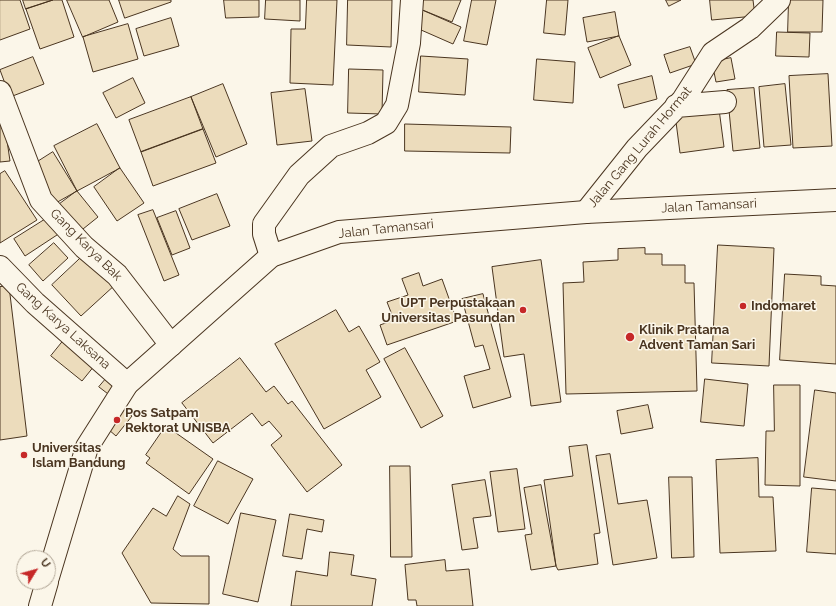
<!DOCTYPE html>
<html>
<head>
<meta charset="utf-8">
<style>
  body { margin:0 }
  #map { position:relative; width:836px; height:606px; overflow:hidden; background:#fbf6e9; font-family:Raleway,sans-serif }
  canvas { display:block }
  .north { position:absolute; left:16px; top:550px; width:40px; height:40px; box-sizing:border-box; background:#fbf6e9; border:1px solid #b4a999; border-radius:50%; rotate:53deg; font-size:11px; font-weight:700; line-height:16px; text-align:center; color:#4a3520 }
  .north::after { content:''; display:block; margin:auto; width:14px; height:18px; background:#c62828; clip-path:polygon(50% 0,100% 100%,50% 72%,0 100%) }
</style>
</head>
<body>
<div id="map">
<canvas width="836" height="606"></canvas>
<div class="north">U</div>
</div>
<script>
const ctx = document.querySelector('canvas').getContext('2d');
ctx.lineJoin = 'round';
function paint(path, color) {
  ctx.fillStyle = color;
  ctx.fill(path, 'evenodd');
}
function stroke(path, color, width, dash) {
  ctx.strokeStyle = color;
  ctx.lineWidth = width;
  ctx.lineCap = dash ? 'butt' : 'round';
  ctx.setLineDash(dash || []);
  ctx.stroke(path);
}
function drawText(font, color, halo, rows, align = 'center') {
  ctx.font = font + ' Raleway,sans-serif';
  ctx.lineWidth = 3;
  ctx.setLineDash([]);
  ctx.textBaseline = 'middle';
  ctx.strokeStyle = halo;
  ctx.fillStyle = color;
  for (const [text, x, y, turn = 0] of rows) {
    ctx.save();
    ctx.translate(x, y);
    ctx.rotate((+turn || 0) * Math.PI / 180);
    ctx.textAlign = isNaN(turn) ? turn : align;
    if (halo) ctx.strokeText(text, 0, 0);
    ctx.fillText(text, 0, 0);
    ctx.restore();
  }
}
const building = new Path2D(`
  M0,0H20L30,29L0,40Z
  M23,0H53L26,9Z
  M53,0H62L74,37L40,49L26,9Z
  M67,0H109L118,22L83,37Z
  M119,0H171V2L125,18Z
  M224,0H259V17L226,18Z
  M266,0H300V21L265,19Z
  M307,0H337L333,85L290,83L291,29H305Z
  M348,0H392L391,47L347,45Z
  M423,0H461L452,22L420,9Z
  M472,0H496L487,45L464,41Z
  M547,0H568L565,35L544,33Z
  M666,0H681L669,6Z
  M710,0H753L755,16L712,20Z
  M789,0H823L822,32H788Z
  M420,9L461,27L453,44L412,26Z
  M615,12L619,36L587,42L583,18Z
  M171,18L179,46L144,56L136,29Z
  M128,24L138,59L93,72L83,37Z
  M777,32L810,33L809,57L776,56Z
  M619,36L631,65L600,78L588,48Z
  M690,47L696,64L670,73L664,55Z
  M421,56L468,59L465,95L419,92Z
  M33,57L44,84L10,97L0,70Z
  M731,58L735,79L716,82L712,62Z
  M537,59L575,62L573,103L534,100Z
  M349,69L383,70L382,114L348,113Z
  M828,74L832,146L793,148L789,76Z
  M652,76L657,99L624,108L618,85Z
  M133,78L145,103L116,118L103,93Z
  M223,84L247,144L216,157L191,97Z
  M785,84L791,145L764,147L759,87Z
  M754,88L760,148L733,151L727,90Z
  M305,89L312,141L277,145L271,93Z
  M191,97L203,129L141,152L129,120Z
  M719,109L724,147L680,153L675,114Z
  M4,120L10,161L0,162V121Z
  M97,124L120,168L77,191L54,146Z
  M405,124L511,127L510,153L405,151Z
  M203,129L216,163L153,186L141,152Z
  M53,152L77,191L54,204L31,166Z
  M120,168L144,203L117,221L94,187Z
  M5,171L37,220L0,243V174Z
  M77,191L98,217L78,233L57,206Z
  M217,194L230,226L192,240L179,209Z
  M153,210L179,275L164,281L138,215Z
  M176,211L190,248L172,255L157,218Z
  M49,217L60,233L25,256L14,239Z
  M54,243L68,258L43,281L29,265Z
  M718,245L774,248L769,366L712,363Z
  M645,248V254H662V265H685V283H694L697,391L566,394L563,283L584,282L583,262L618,260V249Z
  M86,253L116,284L81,316L52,285Z
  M541,260L561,402L531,406L524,354L504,357L492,267Z
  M419,273L423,286L442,279L457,321L387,345L380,325L394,320L387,302L408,295L402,279Z
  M785,274L821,276V285L836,286V364L780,360Z
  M9,286L27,436L0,440V287Z
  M483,294L511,397L473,408L464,376L490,369L483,345L475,347L462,299Z
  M336,310L349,332L359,326L380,362L366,370L381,397L324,429L275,344Z
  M68,335L99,360L82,381L51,356Z
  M405,348L443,416L421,428L384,359Z
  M240,358L266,392L274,386L288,404L292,401L342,465L307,492L271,445L282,436L269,421L262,426L252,413L213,443L182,403Z
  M110,374L122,384L112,397L99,387Z
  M705,379L748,384L744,426L701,422Z
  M774,385H800V486L765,485L766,431H774Z
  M815,390L836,393V481L804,477Z
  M117,404L132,416L116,436L101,423Z
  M648,405L653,428L621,434L617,411Z
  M166,426L213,459L189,494L146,463L150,458L146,455Z
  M587,445L600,533L594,534L598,564L558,570L556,566L544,480L573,476L569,447Z
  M610,454L618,504L647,500L657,558L613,565L596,456Z
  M758,458L759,497H773L776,551L720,553L716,460Z
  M218,461L253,479L228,524L194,506Z
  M390,466H410L412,557H391Z
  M517,469L525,529L498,532L490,472Z
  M669,477H692L694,557L672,558Z
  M485,480L491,516L473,518L478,548L462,550L452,485Z
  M541,485L556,566L531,570L525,535L532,534L524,488Z
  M812,488L836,490V554L807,552Z
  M178,496L190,504L173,549L181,556H209V604L151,603L122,553L153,508L166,516Z
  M241,513L276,520L258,602L223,594Z
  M290,514L324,520L322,532L307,529L302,559L283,556Z
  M330,552L354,555L351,575L376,579L372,606H291L296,571L327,576Z
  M445,560L446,571L469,569L473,606H417L416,600H408L405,565Z`);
paint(building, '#ecdcbc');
stroke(building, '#4a3520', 1);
const street = new Path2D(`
  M0,92L41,200L84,247L117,275L171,345
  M676,106L725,102
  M586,212L637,148L683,100L713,53L750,28L779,0
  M271,256L264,234V224L299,175L331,146L368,133L386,123L397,105L409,43L412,0
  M0,267L35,303L127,384`);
const secondary = new Path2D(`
  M48,577L87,447L127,384L271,256L339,232L586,212L836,200
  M40,606L47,582`);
stroke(street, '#4a3520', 24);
stroke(secondary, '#4a3520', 24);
stroke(street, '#fbf6e9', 22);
stroke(secondary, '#fbf6e9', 22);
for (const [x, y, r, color] of [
  [743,306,4,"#c62828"],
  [523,310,4,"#c62828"],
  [630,337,5,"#c62828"],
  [117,420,4,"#c62828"],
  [24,455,4,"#c62828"]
]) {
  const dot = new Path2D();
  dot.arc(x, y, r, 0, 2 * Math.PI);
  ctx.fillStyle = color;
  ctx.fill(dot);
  stroke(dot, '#fbf6e9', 1.5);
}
drawText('13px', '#4a3520', '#fbf6e9', [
  ["Jalan Gang Lurah Hormat",640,147,-50],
  ["Jalan Tamansari",709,206,-3],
  ["Jalan Tamansari",386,229,-6],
  ["Gang Karya Bak",86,245,45],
  ["Gang Karya Laksana",63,326,42]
]);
drawText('bold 13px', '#4a3520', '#fbf6e9', [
  ["UPT Perpustakaan",515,303,"right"],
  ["Universitas Pasundan",515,318,"right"],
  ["Indomaret",751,306],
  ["Klinik Pratama",639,330],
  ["Advent Taman Sari",639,345],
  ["Pos Satpam",125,413],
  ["Rektorat UNISBA",125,428],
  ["Universitas",32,448],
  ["Islam Bandung",32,463]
], 'left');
</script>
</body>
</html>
